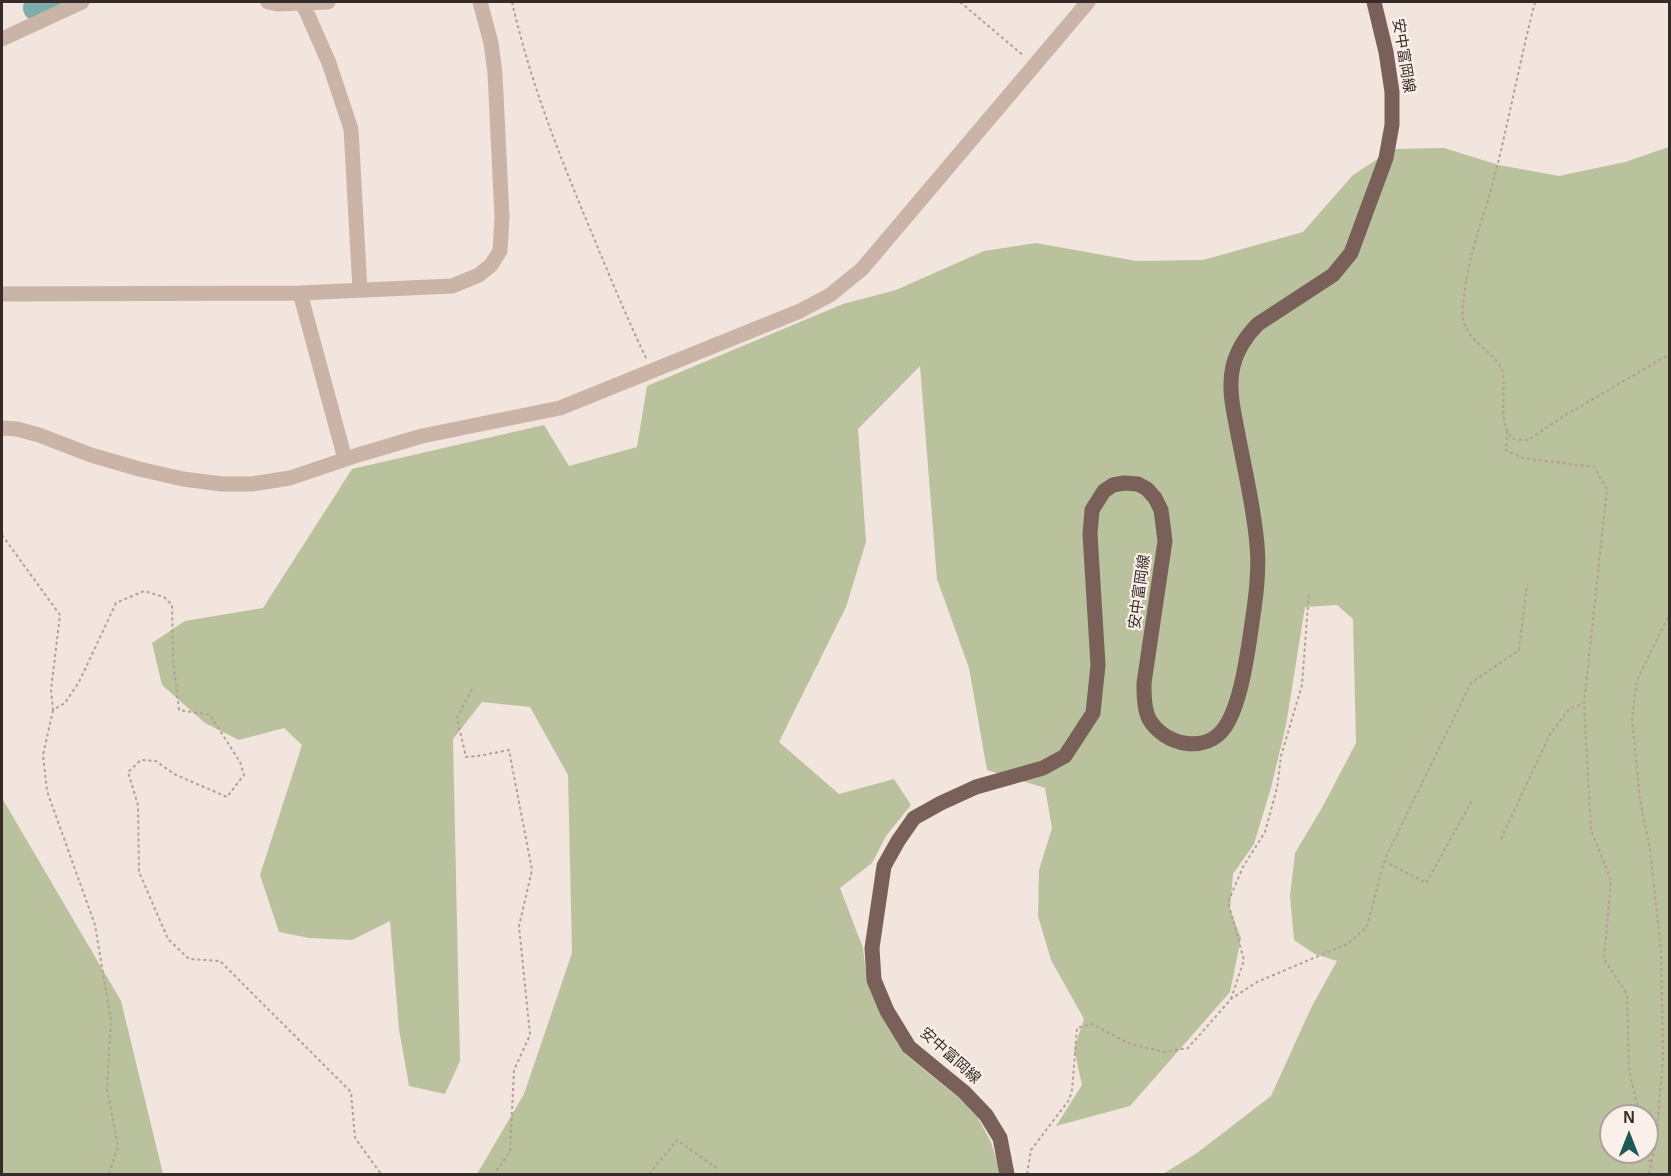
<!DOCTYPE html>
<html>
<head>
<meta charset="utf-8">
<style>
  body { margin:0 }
  #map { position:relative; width:1671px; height:1176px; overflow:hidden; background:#f2e5dd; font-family:Helvetica,sans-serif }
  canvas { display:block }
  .frame { position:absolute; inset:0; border:3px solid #372b29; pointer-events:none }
  .north { position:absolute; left:1599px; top:1104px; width:60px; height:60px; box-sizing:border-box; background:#faf0e9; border:2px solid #aca19c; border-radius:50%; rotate:0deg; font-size:16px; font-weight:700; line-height:24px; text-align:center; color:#372b29 }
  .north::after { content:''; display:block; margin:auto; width:21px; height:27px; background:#1e5956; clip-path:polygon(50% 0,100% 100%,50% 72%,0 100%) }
</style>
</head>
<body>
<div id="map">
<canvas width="1671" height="1176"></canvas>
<div class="frame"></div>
<div class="north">N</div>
</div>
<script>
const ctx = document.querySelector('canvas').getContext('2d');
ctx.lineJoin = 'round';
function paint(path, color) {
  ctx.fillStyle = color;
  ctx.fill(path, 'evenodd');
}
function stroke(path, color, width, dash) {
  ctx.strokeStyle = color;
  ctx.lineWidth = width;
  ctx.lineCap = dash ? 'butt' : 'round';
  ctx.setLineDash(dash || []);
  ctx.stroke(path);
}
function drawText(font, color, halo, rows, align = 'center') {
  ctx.font = font + ' Helvetica,"Noto Sans JP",sans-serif';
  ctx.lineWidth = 4.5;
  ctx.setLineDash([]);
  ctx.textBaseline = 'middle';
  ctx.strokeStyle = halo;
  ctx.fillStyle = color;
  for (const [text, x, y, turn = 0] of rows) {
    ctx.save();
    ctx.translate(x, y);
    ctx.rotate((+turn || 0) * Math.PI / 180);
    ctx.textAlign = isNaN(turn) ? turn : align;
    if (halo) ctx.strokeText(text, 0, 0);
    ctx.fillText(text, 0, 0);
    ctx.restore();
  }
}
paint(new Path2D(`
  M1669,147V1174H1163L1197,1153L1271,1096L1311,1008L1337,961L1315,954L1294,940L1290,896L1295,853L1323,806L1356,743L1353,619L1337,605L1305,607L1286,725L1271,788L1254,844L1233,874L1230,909L1241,938L1230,992L1130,1106L1056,1126L1082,1085L1074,1049L1084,1019L1051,960L1038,916L1039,870L1052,828L1045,788L987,770L969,668L937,579L920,366L858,429L866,542L846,607L779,742L839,794L894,779L911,805L886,836L872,863L840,888L863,948L867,981L881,1014L905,1054L960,1099L978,1118L991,1142L999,1168V1174H477L524,1094L572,953L568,775L530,707L482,702L453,739L460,1061L445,1094L409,1086L399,1029L390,921L352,940L309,938L279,932L260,875L302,745L284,728L239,740L205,723L162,685L152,643L185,621L263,608L352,469L544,425L569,466L637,447L647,386L843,304L896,290L984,251L1036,243L1136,261L1203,260L1303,232L1353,175L1393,149L1444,148L1499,165L1559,176L1625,162ZM1611,1116H1647V1152H1611Z
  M2,798L121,1001L163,1174H2Z`), '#b9c19d');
stroke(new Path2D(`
  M36,8L52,2`), '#7cafab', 26);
stroke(new Path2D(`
  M512,2C531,85 560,157 593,236C610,277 627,318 646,358
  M960,2L1024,56
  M1535,2C1520,60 1509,120 1494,179C1484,218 1467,257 1464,298C1463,305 1462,313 1463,320C1470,346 1499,353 1503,374C1506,390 1497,429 1514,439C1518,440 1524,440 1528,440L1564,416L1670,354
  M1507,431L1506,450L1522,458L1594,467L1607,489L1584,704L1591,830L1611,880L1604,959L1627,994L1629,1071L1640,1116
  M2,535L60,615L51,690L53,710L65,703L79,682L116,603L144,591L164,597L172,605L173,660L179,710L210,715L240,762L244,775L227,797L174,774L156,761L141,760L128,772L138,805L139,872L168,939L189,959L220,961L351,1092L355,1138L381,1174
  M472,689L457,718L466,757L478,756L509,750L532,870L519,926L530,1035L514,1070L510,1152L494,1174
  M53,710L43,755L47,791L95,925L111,1021L107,1089L118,1146L109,1174
  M1501,839L1550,734L1569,709L1583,704
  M1384,861L1426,883L1473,799
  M1231,999L1244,960L1228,902L1243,867L1265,832L1277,788L1281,756L1302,685L1309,592
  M1647,1148L1650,1162
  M2,1171V1174
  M649,1174L677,1140L718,1169
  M1027,1174L1031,1150L1069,1100L1072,1090L1077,1028L1092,1024L1130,1044L1165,1052L1188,1048L1231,999L1257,982L1347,944L1367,927L1384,861L1471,683L1519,650L1527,584
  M1649,1174L1656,1143L1663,1058L1661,950L1650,849L1640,800L1632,718L1637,680L1670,613`), '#b69e93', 2, [3, 3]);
stroke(new Path2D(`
  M268,2L277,4L328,2
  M303,4L329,63L351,129L360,290
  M2,39L82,2
  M300,293L345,459
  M2,294L300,293L452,286L479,275L491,265L500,251L502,218L495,73L491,43L480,2
  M2,428L17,429L39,435L91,455L139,469L183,479L222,484H252L290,478L358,455L422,436L560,408L800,311L830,295L862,269L1088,2`), '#cab4a8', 15);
stroke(new Path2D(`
  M1007,1174L1000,1138L986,1115L964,1092L909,1047L887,1011L874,980L872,948L884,866L898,841L914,818L941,803L976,787L1043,768L1065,756L1093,713L1098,665L1090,534L1092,510L1104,491L1113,485L1124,483L1138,484L1147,489L1155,498L1161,510L1165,541L1144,683C1144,695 1144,708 1149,719C1164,745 1206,755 1225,727C1243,700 1249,642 1254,609C1257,588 1259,566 1257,545C1254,507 1244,467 1237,429C1233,409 1228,387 1233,366C1237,350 1246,336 1258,324L1333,275L1351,253L1386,158L1392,125V92L1386,52L1374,2`), '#79615a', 15);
drawText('15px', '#372b29', '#faf0e9', [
  ["安中富岡線",1403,56,81],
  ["安中富岡線",1140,592,-82],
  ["安中富岡線",950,1056,42]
]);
</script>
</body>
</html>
